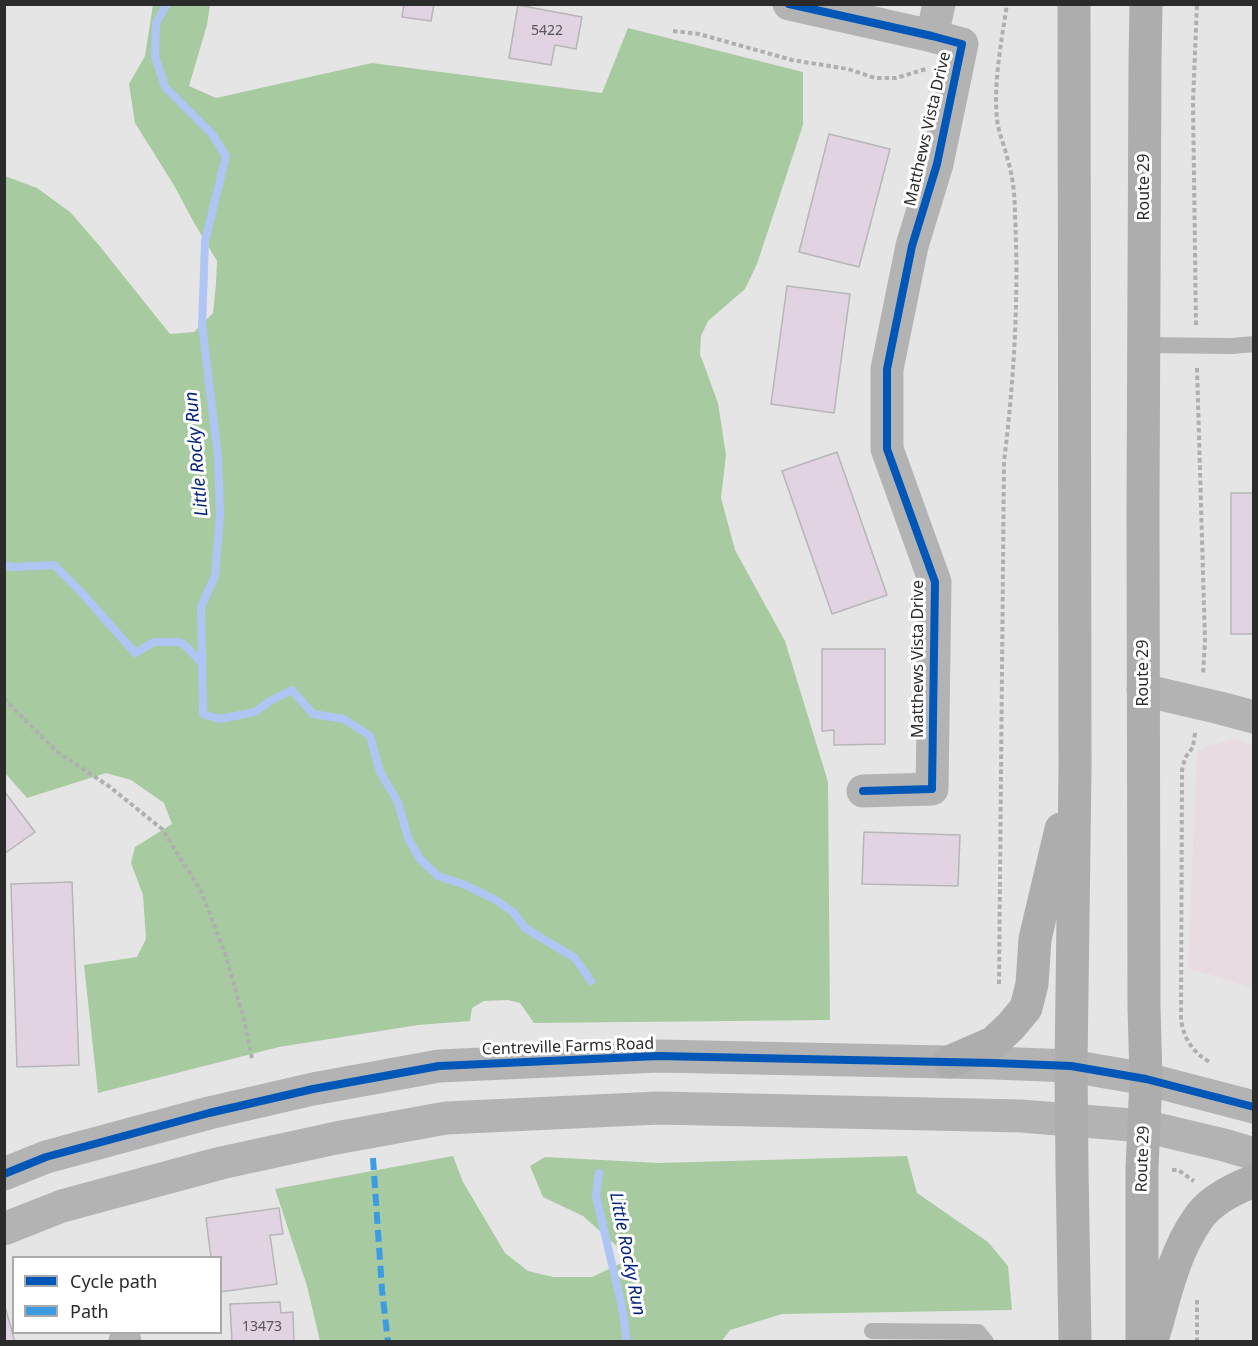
<!DOCTYPE html>
<html>
<head>
<meta charset="utf-8">
<style>
  body { margin:0 }
  #map { position:relative; width:1258px; height:1346px; overflow:hidden; background:#e5e5e6; font-family:"Noto Sans",sans-serif }
  canvas { display:block }
  .frame { position:absolute; inset:0; border:6px solid #2b2b2c; pointer-events:none }
  .legend { position:absolute; left:12px; top:1256px; width:210px; height:78px; box-sizing:border-box; background:#fff; border:2px solid #aaaaab; margin:0; padding:8px 10px; list-style:none; font-size:18px; color:#2b2b2c }
  .legend li { display:flex; align-items:center; gap:12px; height:30px }
  .legend b { width:30px; border:2px solid #aaaaab }
</style>
</head>
<body>
<div id="map">
<canvas width="1258" height="1346"></canvas>
<div class="frame"></div>
<ul class="legend">
<li><b style="height:8px;background:#0057b8"></b>Cycle path</li>
<li><b style="height:8px;background:#3d9ce1"></b>Path</li>
</ul>
</div>
<script>
const ctx = document.querySelector('canvas').getContext('2d');
ctx.lineJoin = 'round';
function paint(path, color) {
  ctx.fillStyle = color;
  ctx.fill(path, 'evenodd');
}
function stroke(path, color, width, dash) {
  ctx.strokeStyle = color;
  ctx.lineWidth = width;
  ctx.lineCap = dash ? 'butt' : 'round';
  ctx.setLineDash(dash || []);
  ctx.stroke(path);
}
function drawText(font, color, halo, rows, align = 'center') {
  ctx.font = font + ' "Noto Sans",sans-serif';
  ctx.lineWidth = 6;
  ctx.setLineDash([]);
  ctx.textBaseline = 'middle';
  ctx.strokeStyle = halo;
  ctx.fillStyle = color;
  for (const [text, x, y, turn = 0] of rows) {
    ctx.save();
    ctx.translate(x, y);
    ctx.rotate((+turn || 0) * Math.PI / 180);
    ctx.textAlign = isNaN(turn) ? turn : align;
    if (halo) ctx.strokeText(text, 0, 0);
    ctx.fillText(text, 0, 0);
    ctx.restore();
  }
}
paint(new Path2D(`
  M1234,739L1253,745V988L1188,968L1197,750Z`), '#e8dbe2');
paint(new Path2D(`
  M153,5H210L207,25L189,86L216,98L372,63L602,93L628,28L803,72V125L757,264L745,289L708,321L701,336L700,354L718,403L726,455L721,498L735,550L785,641L828,782L830,1020L534,1023L520,1003L508,1000L484,1001L472,1008L470,1021L418,1025L279,1047L98,1093L84,965L137,957L146,939L143,895L131,863L135,847L172,824L164,803L131,780L106,773L27,798L5,773V176L37,188L70,212L98,244L170,334L194,332L213,313L216,284L217,261L193,221L175,187L135,123L129,84L145,56Z
  M453,1156L463,1182L505,1253L528,1271L553,1277H592L622,1263L621,1250L583,1216L543,1197L530,1166L545,1157L658,1163L907,1156L917,1193L988,1242L1008,1266L1012,1310L782,1314L730,1330L721,1342L320,1341L307,1286L275,1189Z`), '#a8caa0');
stroke(new Path2D(`
  M167,4L156,23L155,56L165,87L212,134L226,156L205,241L203,299L202,325L218,457L220,515L215,576L201,607L203,714L220,719L255,712L270,701L292,690L313,714L344,719L370,736L380,772L398,802L408,838L420,859L438,876L465,885L494,899L513,912L525,928L575,958L591,981
  M4,565L13,567L54,565L81,592L135,653L154,642H180L189,649L202,664
  M599,1173L596,1196L622,1307L627,1342`), '#afc6f5', 8);
const building = new Path2D(`
  M404,4H434L431,21L402,17Z
  M518,5L582,17L576,49L555,45L551,65L509,58Z
  M829,134L890,149L859,267L799,252Z
  M787,286L850,294L834,413L771,404Z
  M837,452L887,595L832,614L782,471Z
  M1231,493H1254V634H1231Z
  M822,649H885V744L834,745V730L822,731Z
  M4,791L35,832L4,854Z
  M864,832L960,835L958,886L862,884Z
  M72,882L79,1065L17,1067L11,884Z
  M279,1208L283,1234L270,1235L277,1284L220,1292V1258H211L206,1218Z
  M280,1302L281,1313L293,1312L294,1342H232L230,1304Z
  M4,1303L15,1342H4Z`);
paint(building, '#e1d3e1');
stroke(building, '#b6b6b7', 1.5);
stroke(new Path2D(`
  M673,31L699,34L792,60L848,69L875,78H896L926,69
  M1196,325L1193,102L1197,4
  M1197,368L1205,641L1203,675
  M4,698L16,711L56,751L110,787L162,829L201,891L226,956L244,1020L252,1058
  M1195,733L1193,747L1185,758L1182,770L1181,1020C1184,1039 1193,1053 1210,1062
  M999,984L1004,462C1014,380 1019,298 1015,216C1015,196 1013,176 1007,157C1004,144 998,132 997,118C993,84 1002,39 1007,4
  M1172,1170H1178L1194,1181
  M1197,1342V1298`), '#b0afb0', 4, [4.5, 3]);
stroke(new Path2D(`
  M1143,345L1232,346L1254,344
  M872,1331L978,1332L986,1342`), '#b4b3b3', 16);
stroke(new Path2D(`
  M789,4L932,36L962,44L937,164L912,246L887,369V449L935,582L932,789L863,791
  M932,36L939,4
  M1143,690L1220,708L1254,717
  M125,1341V1342`), '#b4b3b3', 33);
stroke(new Path2D(`
  M4,1174L46,1157L209,1113L313,1089L439,1066L658,1056L994,1063L1071,1066L1146,1079L1254,1107
  M4,1229L62,1206L221,1163L336,1138L446,1118L659,1108L1021,1116L1144,1126L1224,1145L1254,1154`), '#b4b3b3', 33);
stroke(new Path2D(`
  M1074,4L1075,769L1071,1066L1072,1169L1075,1342
  M949,1062L993,1043L1011,1026L1026,1008L1032,984L1035,939L1061,829
  M1153,1337C1165,1297 1173,1255 1197,1220C1209,1201 1233,1189 1254,1181
  M1142,1342V1168L1146,1079L1144,1007L1143,508L1145,61L1146,4`), '#adadad', 33);
stroke(new Path2D(`
  M373,1158L382,1290L388,1342`), '#3d9ce1', 6, [12, 6]);
stroke(new Path2D(`
  M789,4L932,36L962,44L937,164L912,246L887,369V449L935,582L932,789L863,791
  M4,1174L46,1157L209,1113L313,1089L439,1066L658,1056L994,1063L1071,1066L1146,1079L1254,1107`), '#0057b8', 8);
drawText('14px', '#585559', null, [
  ["5422",547,31],
  ["13473",262,1327]
]);
drawText('16px', '#2b2b2c', '#fff', [
  ["Matthews Vista Drive",928,129,-77],
  ["Route 29",1144,187,-90],
  ["Matthews Vista Drive",918,659,-90],
  ["Route 29",1143,673,-90],
  ["Centreville Farms Road",568,1047,-2],
  ["Route 29",1143,1159,-88]
]);
drawText('italic 18px', '#03237d', '#fff', [
  ["Little Rocky Run",197,454,-95],
  ["Little Rocky Run",627,1254,79]
]);
</script>
</body>
</html>
